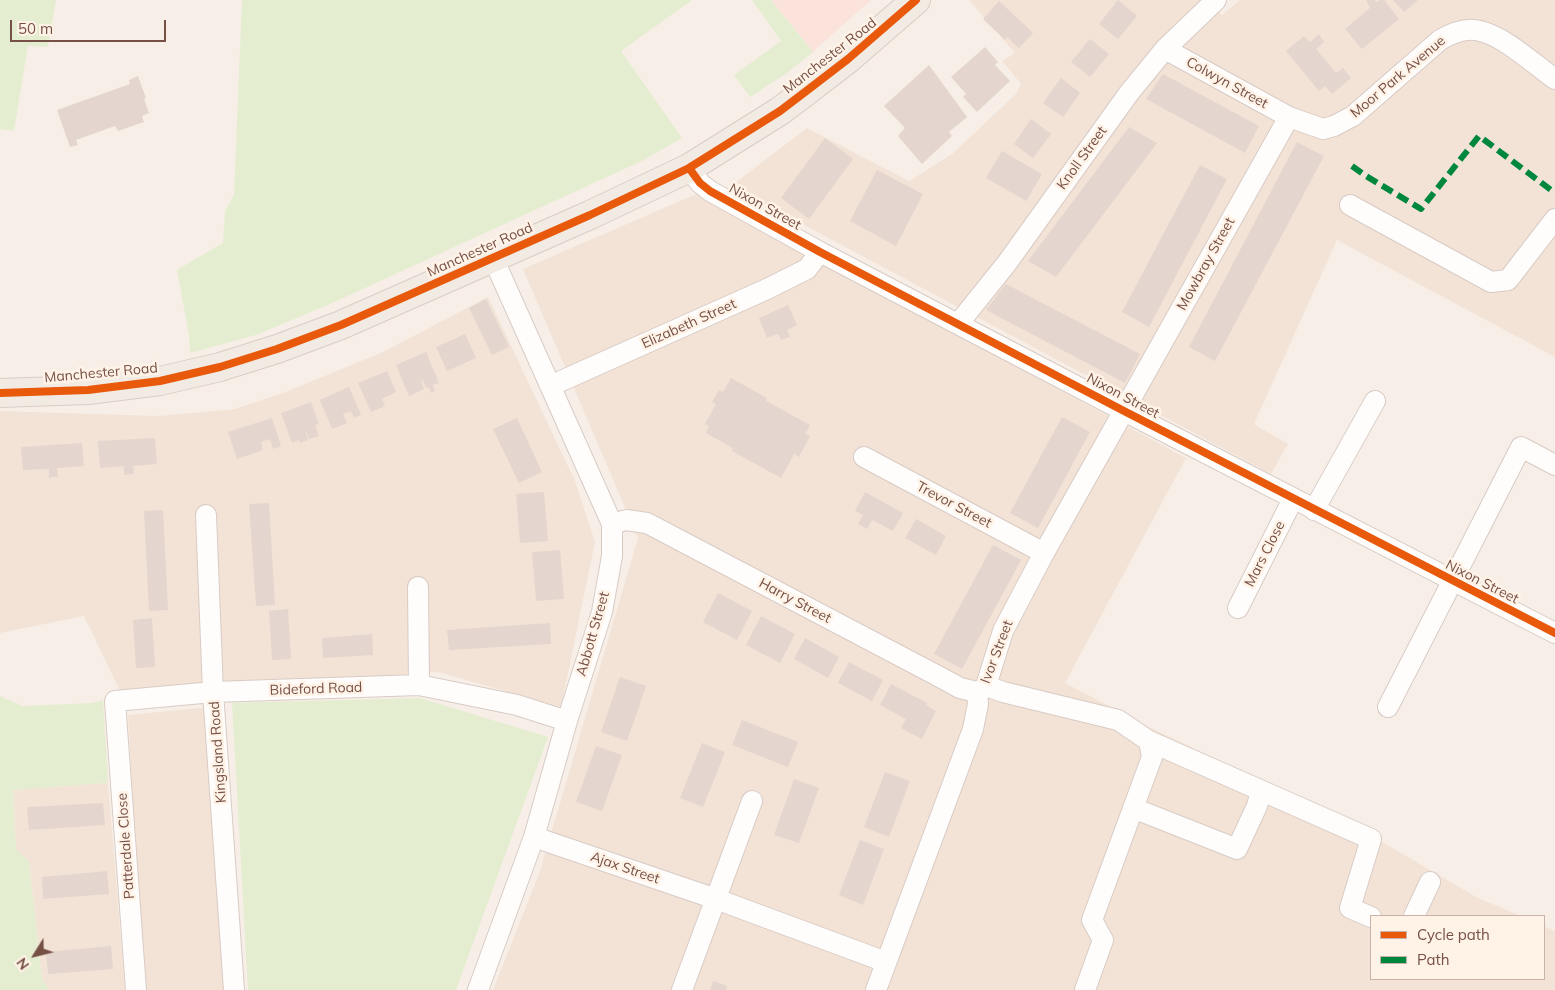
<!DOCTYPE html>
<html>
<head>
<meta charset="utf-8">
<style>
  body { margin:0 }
  #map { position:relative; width:1555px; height:990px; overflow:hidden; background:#f7efe7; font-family:Mulish,sans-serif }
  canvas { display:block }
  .legend { position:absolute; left:1370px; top:915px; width:175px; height:65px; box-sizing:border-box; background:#fff3e8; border:1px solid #c9b2a7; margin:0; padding:6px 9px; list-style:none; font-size:15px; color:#775045 }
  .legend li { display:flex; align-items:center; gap:10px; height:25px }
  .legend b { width:25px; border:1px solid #c9b2a7 }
  .north { position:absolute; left:10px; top:930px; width:50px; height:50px; -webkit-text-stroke:4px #fff3e8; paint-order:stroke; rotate:234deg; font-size:14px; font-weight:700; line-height:20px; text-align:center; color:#775045 }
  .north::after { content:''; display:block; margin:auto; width:18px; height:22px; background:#775045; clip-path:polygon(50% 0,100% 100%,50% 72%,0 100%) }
  .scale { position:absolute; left:10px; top:20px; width:156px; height:22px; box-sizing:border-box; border:2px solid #775045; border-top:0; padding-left:6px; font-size:15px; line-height:18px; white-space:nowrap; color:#775045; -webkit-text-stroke:4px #fff3e8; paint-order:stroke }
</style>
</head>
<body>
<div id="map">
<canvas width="1555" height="990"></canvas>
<ul class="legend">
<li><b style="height:6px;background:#e8590c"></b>Cycle path</li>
<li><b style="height:6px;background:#00873e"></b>Path</li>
</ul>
<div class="north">N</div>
<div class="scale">50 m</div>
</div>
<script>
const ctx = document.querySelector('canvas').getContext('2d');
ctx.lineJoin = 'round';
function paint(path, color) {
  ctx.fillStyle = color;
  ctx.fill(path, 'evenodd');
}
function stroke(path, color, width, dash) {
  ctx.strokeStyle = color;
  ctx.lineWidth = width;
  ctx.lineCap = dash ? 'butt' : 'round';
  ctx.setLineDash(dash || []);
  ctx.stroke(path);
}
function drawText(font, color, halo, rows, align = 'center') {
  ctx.font = font + ' Mulish,sans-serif';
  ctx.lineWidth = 5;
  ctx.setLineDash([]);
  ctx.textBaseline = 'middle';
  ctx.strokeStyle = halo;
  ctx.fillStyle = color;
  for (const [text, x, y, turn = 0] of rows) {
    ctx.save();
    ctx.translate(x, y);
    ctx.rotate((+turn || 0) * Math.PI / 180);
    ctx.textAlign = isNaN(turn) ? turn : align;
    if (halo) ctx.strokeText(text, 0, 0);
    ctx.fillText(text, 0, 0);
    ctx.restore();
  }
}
paint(new Path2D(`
  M969,0H1207L1222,15L1240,0H1555V357L1337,240L1254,424L1288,444L1271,474L731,186L807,128L909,181L952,154L1016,94L1021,84L1002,61L1015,53Z
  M696,194L1186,458L1065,683L1151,728L1350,823L1476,897L1521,916H1371V979H1544V926L1555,931V990H493L540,871L638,538L523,269Z
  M488,297L575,481L595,542L561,707L438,672L253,685L121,693L84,616L0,633V411L159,416L235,409L283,393L383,352Z
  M209,707L226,990H144L128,715Z
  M108,783L125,990H49L42,979L29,862L16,849L13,790Z`), '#f3e3d6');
paint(new Path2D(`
  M771,0H871L813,52Z`), '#fbe3dc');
paint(new Path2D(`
  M0,0H56L48,47L28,46L14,131L0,129Z
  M242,0H692L621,51L682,138L644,160L328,305L256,335L190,353L189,335L177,270L223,243L225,211L234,195Z
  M752,0H771L813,52L787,73L750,97L734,75L781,41Z
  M0,696L22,706L92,703L103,700L108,783L13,790L16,849L29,862L42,979L49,990H0Z
  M420,698L548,737L456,990H248L232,703Z`), '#e5edd0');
paint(new Path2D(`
  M1118,0L1137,16L1118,39L1099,24Z
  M1366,0H1375L1377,2L1380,0H1384L1399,19L1362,49L1345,29L1370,8Z
  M1393,0H1418L1404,12Z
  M999,1L1033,33L1019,48L1007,37L1005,40L983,19Z
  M1319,34L1324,42L1316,49L1336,73L1343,68L1351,78L1332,94L1325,86L1319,91L1286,51L1304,36L1310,42Z
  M1090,39L1109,54L1090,77L1071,62Z
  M985,47L998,62L995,65L1010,81L977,112L963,97L966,94L951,77Z
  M929,65L967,117L949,132L952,136L922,164L898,136L905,128L884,106Z
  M1163,74L1259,126L1245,153L1146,99Z
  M138,76L146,98L144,99L149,113L142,116L144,122L118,131L115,126L76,140L78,145L70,147L57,110L130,84L129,80Z
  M1061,78L1080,93L1063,117L1043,103Z
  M1031,119L1051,134L1033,158L1014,144Z
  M1129,127L1157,143L1056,277L1028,261Z
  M825,138L853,159L809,219L781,198Z
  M1297,142L1324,156L1215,361L1189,347Z
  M1002,151L1042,174L1026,201L986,178Z
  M1200,165L1227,179L1149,327L1122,312Z
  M877,170L923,194L896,246L850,221Z
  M1006,284L1140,354L1125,383L986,310Z
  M486,299L509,347L492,355L469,308Z
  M788,305L797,325L787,330L790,337L781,340L778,334L767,338L759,318Z
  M465,334L476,358L447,371L436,347Z
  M426,352L439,383L433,385L435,391L431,393L429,387L426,388L423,380L421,381L424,389L409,396L396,365Z
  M387,371L396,392L382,399L385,406L371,412L358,383Z
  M731,378L767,398L766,401L810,425L805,434L810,436L799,457L794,454L781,478L732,451L733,448L706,433L709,426L705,424L716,404L712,402L719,390L723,392Z
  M349,387L361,415L354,418L351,411L343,414L347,423L332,429L320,400Z
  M311,402L319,424L315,425L319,436L309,439L305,429L308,440L300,443L299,440L292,443L281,413Z
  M1062,417L1090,432L1038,528L1010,513Z
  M272,418L281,446L273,449L270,439L261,442L263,450L237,459L228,432Z
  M517,418L542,472L519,483L493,429Z
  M155,438L157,464L133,466L134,474L124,475V466L100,468L98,441Z
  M82,443L84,466L57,468L58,477H54L49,478V469L23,470L21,447Z
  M544,492L548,541L520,543L516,494Z
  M865,492L903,513L893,531L872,520L867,529L858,524L863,515L855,511Z
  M269,503L275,605L256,606L249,504Z
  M163,510L168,610L149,611L144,511Z
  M916,519L946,536L936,555L905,538Z
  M993,545L1021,560L962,669L934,654Z
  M560,550L564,599L536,601L532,552Z
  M718,593L752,611L737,640L703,622Z
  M288,609L291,659L272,660L269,611Z
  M761,616L795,634L780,663L746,645Z
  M152,618L155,667L136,668L133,620Z
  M550,623L551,644L449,650L447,630Z
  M372,634L373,655L323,658L322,638Z
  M805,638L839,657L828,678L794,659Z
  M849,662L883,680L872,701L838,683Z
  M620,677L646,686L627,741L601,732Z
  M891,684L927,703L926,705L936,711L922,739L901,728L906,719L880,705Z
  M742,720L798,742L788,767L732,745Z
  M702,743L725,752L703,807L680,798Z
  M596,746L622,755L602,811L576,802Z
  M885,772L910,781L889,837L864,827Z
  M794,779L819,788L799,843L774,835Z
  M103,803L105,825L29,830L27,807Z
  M860,840L884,849L863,905L839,895Z
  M107,871L109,894L43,899L42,877Z
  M111,946L113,969L48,974L46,952Z
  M713,981L727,986L726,990H710Z`), '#e4d5ce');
const street = new Path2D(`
  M1165,49L1289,117L1323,129L1334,126L1353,116L1440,40C1452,33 1466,27 1480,31C1504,36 1535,65 1555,79
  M689,168L700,183L710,191L820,252L1124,411L1555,633
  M1350,205L1491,282L1508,280L1555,219
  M958,324L1007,263L1129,93L1165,49L1216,0
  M550,386L767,289L807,269L820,252
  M864,457L1044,553
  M1314,510L1375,401
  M206,515L213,692L234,990
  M612,524L626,520L647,523L938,676L960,688L977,692
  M418,587L419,685
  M1238,608L1293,499
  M986,686L1003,692L1118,720L1149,741L1152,757L1092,920L1103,940L1085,990
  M977,692L983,689L986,686L1003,631L1044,553L1289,117
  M1388,707L1521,447L1555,465
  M1149,741L1371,839L1350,908L1371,917
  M1133,808L1237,849L1257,806L1261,791
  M534,837L716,899L886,962
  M1414,916L1430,882
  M136,990L115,701L213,692L419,685L517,705L567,721
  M478,990L534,837L567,721L602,612L612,556V524L493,258
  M682,990L752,801
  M876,990L973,729L978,704L977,692`);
const primary = new Path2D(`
  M0,393L88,390L160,381L220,367L277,349L341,325L590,215L689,168L780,111L805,92L848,59L916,0`);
stroke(street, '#d8cbc5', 22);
stroke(primary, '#d9ccc6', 30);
stroke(street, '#fefdfb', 20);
stroke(primary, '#f2ebe4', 28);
stroke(new Path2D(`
  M1352,166L1366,176L1421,209L1479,136L1555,193`), '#00873e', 6, [12, 6]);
stroke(new Path2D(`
  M689,168L700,183L710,191L820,252L1124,411L1555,633
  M0,393L88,390L160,381L220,367L277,349L341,325L590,215L689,168L780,111L805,92L848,59L916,0`), '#e8590c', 8);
drawText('14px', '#775045', '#fff3e8', [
  ["Manchester Road",830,56,-38],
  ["Moor Park Avenue",1398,77,-40],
  ["Colwyn Street",1227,83,29],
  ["Knoll Street",1082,158,-54],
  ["Nixon Street",765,207,29],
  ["Manchester Road",480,250,-24],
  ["Mowbray Street",1206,264,-61],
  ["Elizabeth Street",689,324,-24],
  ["Manchester Road",101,373,-5],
  ["Nixon Street",1123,396,28],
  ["Trevor Street",954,505,28],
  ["Mars Close",1265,554,-63],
  ["Nixon Street",1482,582,27],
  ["Harry Street",795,601,28],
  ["Abbott Street",593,634,-74],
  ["Ivor Street",997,652,-69],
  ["Bideford Road",316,689,-2],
  ["Kingsland Road",218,752,-94],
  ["Patterdale Close",126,846,-94],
  ["Ajax Street",625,868,19]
]);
</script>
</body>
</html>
